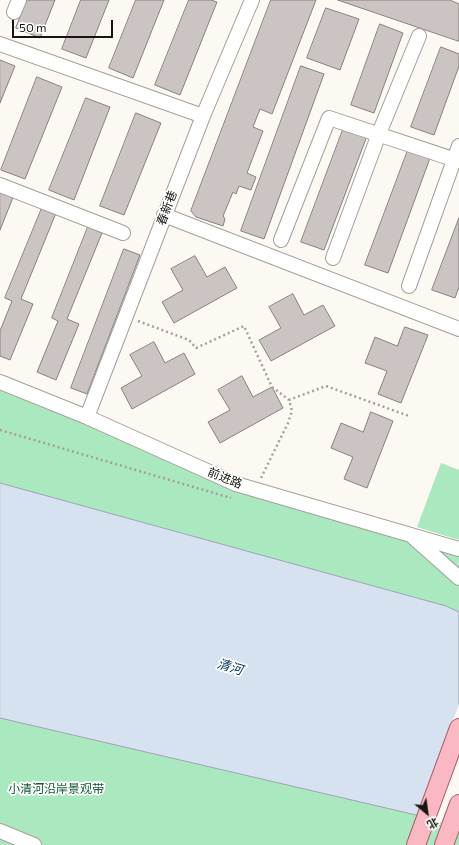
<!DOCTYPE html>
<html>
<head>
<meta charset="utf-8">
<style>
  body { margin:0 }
  #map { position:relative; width:459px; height:845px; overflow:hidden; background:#fcf9f3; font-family:Commissioner,"Noto Sans SC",sans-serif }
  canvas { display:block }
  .north { position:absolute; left:407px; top:793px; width:40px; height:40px; -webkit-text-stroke:3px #fff; paint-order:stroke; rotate:151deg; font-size:11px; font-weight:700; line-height:16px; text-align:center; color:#161513 }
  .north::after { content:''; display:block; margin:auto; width:14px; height:18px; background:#161513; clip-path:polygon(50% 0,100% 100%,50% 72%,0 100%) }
  .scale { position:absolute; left:12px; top:20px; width:101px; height:18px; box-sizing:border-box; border:2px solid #161513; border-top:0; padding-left:5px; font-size:12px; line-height:14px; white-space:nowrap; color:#161513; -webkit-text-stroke:3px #fff; paint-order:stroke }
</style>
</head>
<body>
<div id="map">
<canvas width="459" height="845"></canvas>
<div class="north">北</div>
<div class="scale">50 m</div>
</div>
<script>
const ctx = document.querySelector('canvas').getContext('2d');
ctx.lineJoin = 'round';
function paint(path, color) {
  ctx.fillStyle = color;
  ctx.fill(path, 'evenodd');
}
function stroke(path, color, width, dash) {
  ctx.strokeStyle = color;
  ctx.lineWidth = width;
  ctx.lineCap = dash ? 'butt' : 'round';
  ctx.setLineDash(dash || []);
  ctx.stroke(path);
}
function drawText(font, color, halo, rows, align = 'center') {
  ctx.font = font + ' Commissioner,"Noto Sans SC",sans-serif';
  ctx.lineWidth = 3.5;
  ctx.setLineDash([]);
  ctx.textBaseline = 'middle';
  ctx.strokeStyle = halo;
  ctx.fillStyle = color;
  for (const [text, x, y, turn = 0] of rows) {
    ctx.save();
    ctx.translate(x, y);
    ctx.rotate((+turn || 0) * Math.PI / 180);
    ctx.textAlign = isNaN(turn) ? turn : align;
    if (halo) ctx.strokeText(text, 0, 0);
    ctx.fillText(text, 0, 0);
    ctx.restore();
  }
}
paint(new Path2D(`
  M0,382L236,484L459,549V612L446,606L0,483Z
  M441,463L459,470V540L417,527Z
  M0,718L459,825V845H0Z`), '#aae8c0');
const water = new Path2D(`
  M0,483L446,606L459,612V825L0,718Z`);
paint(water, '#d6e2f0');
stroke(water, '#9ca4ae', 1);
paint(new Path2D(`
  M459,704V827L418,817Z`), '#fcf9f3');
const building = new Path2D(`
  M27,0H55L40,38L16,28Z
  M81,0H109L86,58L62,49Z
  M136,0H164L133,78L109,68Z
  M189,0H211L217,2L180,95L155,85Z
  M271,0H316L272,114L260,109L253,127L263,131L247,173L256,177L251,190L239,186L236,194L233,192L223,216L225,219L223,226L196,217L191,211Z
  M338,0H450L459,4V41Z
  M326,8L359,19L340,70L307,58Z
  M380,24L403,33L374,113L351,105Z
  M441,47L459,54V66L434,135L411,127Z
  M0,60L15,66L0,103Z
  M301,66L324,74L264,239L241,231Z
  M37,77L62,87L25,179L1,170Z
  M86,98L110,107L74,200L49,190Z
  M136,113L161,123L124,215L100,206Z
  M344,127L367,136L324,250L301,242Z
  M408,150L430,158L388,273L365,265Z
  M0,191L14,195L0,230Z
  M42,208L56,213L21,299L33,304L10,360L0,356V331L12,301L5,298Z
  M459,218V287L455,298L432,290Z
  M88,227L102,233L67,319L79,324L56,380L37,372L58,321L52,318Z
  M124,249L140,255L87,394L71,388Z
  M195,256L207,277L225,267L237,288L174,323L162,302L183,290L171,269Z
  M293,294L304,315L323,305L335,326L271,361L259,340L281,328L269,307Z
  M405,327L428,335L401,403L378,394L387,371L365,363L375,337L397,346Z
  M154,342L165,363L184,353L195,374L132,409L121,388L142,376L130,355Z
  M242,376L253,397L272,387L283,408L220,443L208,422L230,410L218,390Z
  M371,412L393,421L367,488L344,479L353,457L331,448L341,423L363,432Z`);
paint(building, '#ccc4c2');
stroke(building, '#87807f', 1);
const minor = new Path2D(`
  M14,12L19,0
  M0,44L203,116
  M0,185L123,233
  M164,215L459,329
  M281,240L329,118L459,161
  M333,258L380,131L419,36
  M409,286L459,146
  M0,382L87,417L236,484L459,549
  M87,417L203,116L252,0
  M414,538L459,578
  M0,831L34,845`);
const major = new Path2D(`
  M416,845L459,728
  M444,845L459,804`);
stroke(minor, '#a3a09a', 16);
stroke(major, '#a7606a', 20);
stroke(new Path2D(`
  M138,321L189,340L196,348L244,326L272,387L289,400
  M0,430L231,498
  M261,478L288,423L292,411L289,400L326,386L409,416`), '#a2a09b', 2.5, [2, 3]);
stroke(minor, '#fff', 14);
stroke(major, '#f9b8c2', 18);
drawText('12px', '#161513', '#fff', [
  ["春新巷",167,208,-69],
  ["前进路",225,478,22]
]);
drawText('12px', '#135633', '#fff', [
  ["小清河沿岸景观带",56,789]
]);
drawText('italic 13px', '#012f59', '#fff', [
  ["清河",230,667,16]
]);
</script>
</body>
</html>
